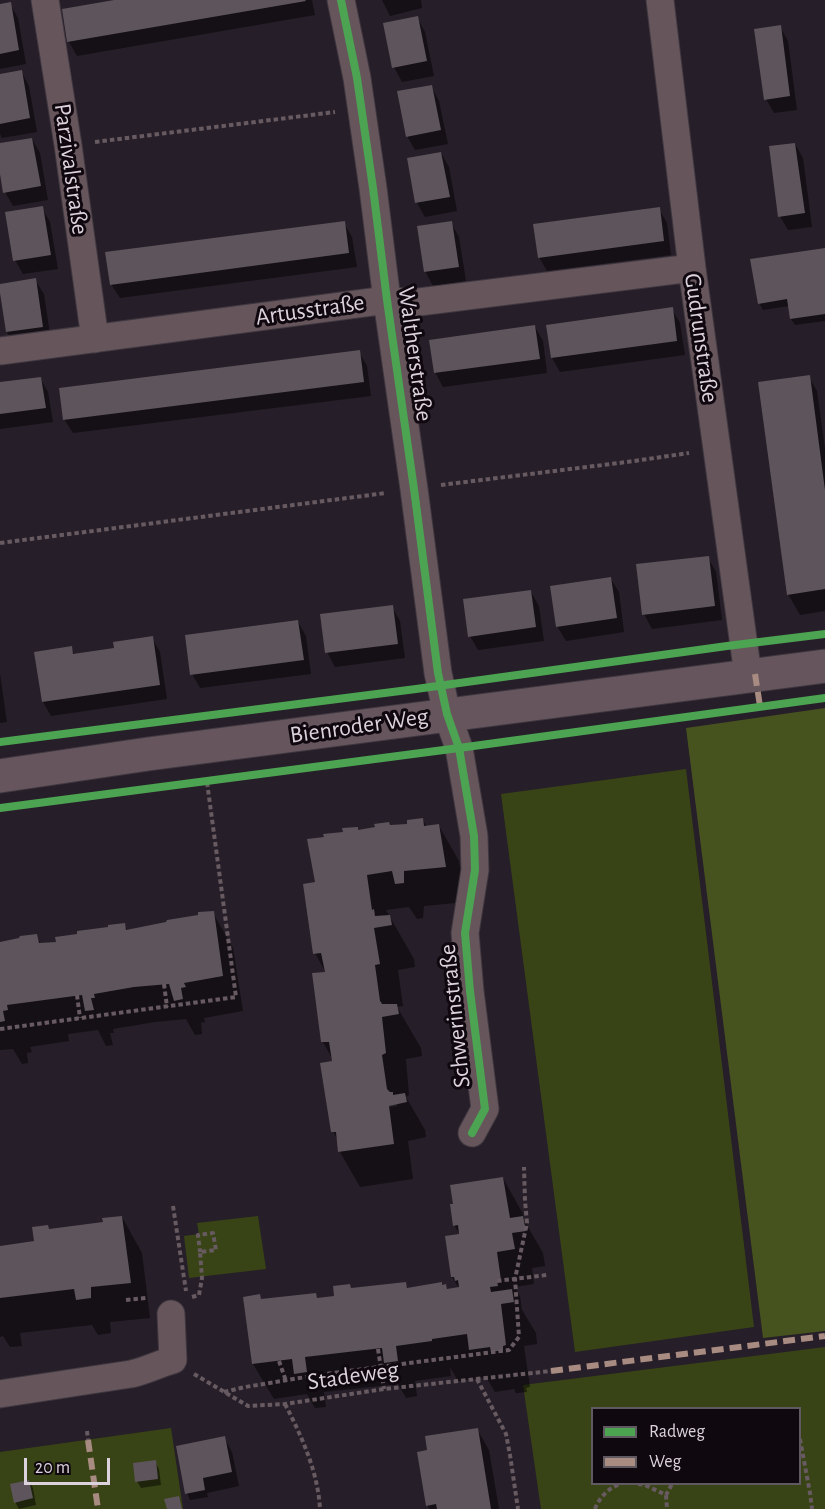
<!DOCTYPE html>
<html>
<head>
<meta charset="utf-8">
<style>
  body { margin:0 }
  #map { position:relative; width:825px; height:1509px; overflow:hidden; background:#261e28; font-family:"Alegreya Sans",sans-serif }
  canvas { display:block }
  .legend { position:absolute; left:591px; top:1407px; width:210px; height:78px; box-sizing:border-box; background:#0f080f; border:2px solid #615961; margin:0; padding:8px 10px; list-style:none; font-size:18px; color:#dcd2dd }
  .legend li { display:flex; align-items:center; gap:12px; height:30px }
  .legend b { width:30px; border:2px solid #615961 }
  .scale { position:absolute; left:24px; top:1458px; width:86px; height:27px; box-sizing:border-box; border:3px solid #dcd2dd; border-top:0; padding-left:8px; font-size:18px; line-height:21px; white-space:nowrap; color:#dcd2dd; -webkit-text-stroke:4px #0f080f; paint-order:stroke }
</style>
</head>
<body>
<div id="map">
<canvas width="825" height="1509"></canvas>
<ul class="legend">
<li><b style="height:8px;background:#4ca352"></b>Radweg</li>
<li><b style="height:8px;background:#a88b81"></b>Weg</li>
</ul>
<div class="scale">20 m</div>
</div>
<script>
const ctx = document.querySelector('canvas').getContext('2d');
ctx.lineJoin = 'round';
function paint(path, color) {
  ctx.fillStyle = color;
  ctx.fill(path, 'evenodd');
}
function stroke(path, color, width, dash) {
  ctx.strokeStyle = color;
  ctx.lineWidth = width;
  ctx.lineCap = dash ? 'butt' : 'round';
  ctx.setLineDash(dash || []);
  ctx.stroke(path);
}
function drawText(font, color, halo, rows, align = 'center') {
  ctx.font = font + ' "Alegreya Sans",sans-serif';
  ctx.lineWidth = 6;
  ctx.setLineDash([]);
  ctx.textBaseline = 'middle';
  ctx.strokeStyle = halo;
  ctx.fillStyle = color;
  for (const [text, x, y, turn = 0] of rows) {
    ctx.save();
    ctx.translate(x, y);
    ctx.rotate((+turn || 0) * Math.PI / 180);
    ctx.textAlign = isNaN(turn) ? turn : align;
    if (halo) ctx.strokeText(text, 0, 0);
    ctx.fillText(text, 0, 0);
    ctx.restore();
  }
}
paint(new Path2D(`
  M686,769L754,1327L575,1352L501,794Z
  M258,1216L266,1269L189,1278L184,1236L199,1234L197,1223Z
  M825,1347V1509H541L523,1385ZM592,1408H800V1484H592Z
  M171,1428L183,1509H0V1452Z`), '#394416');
paint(new Path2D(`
  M825,708V1331L763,1338L686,728Z`), '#46531e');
paint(new Path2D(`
  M123,0H312L315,15L77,56L69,42Z
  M382,0H421L422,8L390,16Z
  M10,4L18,18L26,64L0,69V5Z
  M417,17L425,32L434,76L402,82L394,67Z
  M780,27L788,41L797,110L774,113L766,99Z
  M21,71L29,86L37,132L2,138L0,134V75Z
  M431,86L439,101L448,144L415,150L407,136Z
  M32,139L40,153L48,200L13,206L5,192L0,165V145Z
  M795,144L803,158L812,227L788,230L780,216Z
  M441,153L449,167L457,211L425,217L417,203L409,159Z
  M42,208L50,222L58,269L23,274L15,260Z
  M659,209L667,223L671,255L547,271L539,257Z
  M344,223L352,237L357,267L120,298L111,284Z
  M451,223L459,237L466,281L433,286L425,271Z
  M825,250V321L795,325L791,319L789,306L763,310L759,303Z
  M35,280L44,294L51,341L15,346L7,332Z
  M672,309L680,323L685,355L560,372L552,358Z
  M535,327L543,341L547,373L443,387L435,372Z
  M359,352L367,366L371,396L73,433L64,419Z
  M809,377L817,391L825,449V611L800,615L788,594Z
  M40,378L48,392L53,422L0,429V384Z
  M708,558L716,572L722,620L652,629L644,614Z
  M610,578L619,592L624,632L566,641L557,626Z
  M531,592L539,606L544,641L478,650L470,636Z
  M392,607L400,621L405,658L335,667L327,652Z
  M298,622L306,636L311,674L200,688L192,674Z
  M152,638L160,652L167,699L51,716L43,702L36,653L71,648L75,656L116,650Z
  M0,674L7,722L0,723Z
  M422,819L427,827L439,826L459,861L466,902L424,906L423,918L417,919L409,907L386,910L414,959L415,967L398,970L403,1006L397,1007L421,1048L422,1056L406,1059L409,1095L406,1097L425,1130L426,1137L408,1141L413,1179L360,1187L340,1152L338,1141L333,1131L334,1062L323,1042L326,973L315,953L317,884L358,831L408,825ZM397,1103V1106L382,1108Z
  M213,913L233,948L243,1011L204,1018L205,1022L201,1023L202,1034L195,1035L186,1019L155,1022L113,1029L114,1033H110L113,1045L106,1046L98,1030L68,1034L69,1041L30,1047L32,1052L27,1053L28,1063L22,1064L13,1049L0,1050V944L36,936L41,944L57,943L124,925L128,931Z
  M503,1178L523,1214L524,1220L543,1253L545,1266L532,1268L534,1284L515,1287L520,1296L522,1310L536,1333L537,1344L524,1346L530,1387L526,1388L527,1392L516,1393L514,1389L495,1392L486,1377L458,1381L450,1367L451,1376L415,1381L417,1396L406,1398L398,1384L324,1392L326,1407L315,1408L307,1394L274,1399L253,1364L244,1298L259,1296L262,1300L315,1294L318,1300L336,1297L350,1286L352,1290L406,1284L408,1289L441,1283L443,1286H446L448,1290L459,1288L452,1277L460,1235L454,1225Z
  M122,1217L142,1253L150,1318L110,1322L111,1333L98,1335L92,1325L20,1333L22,1346L10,1347L3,1336L0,1337V1247L35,1243L49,1230L105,1223Z
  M477,1429L489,1450L499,1509H430L427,1505L429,1452Z
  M224,1438L232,1452L239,1486L207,1493L208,1497L190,1500L187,1493Z
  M155,1462L159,1469L161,1485L141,1488L137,1481Z
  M29,1481L33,1488L36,1505L19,1509L15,1502Z`), '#0007');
paint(new Path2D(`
  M114,0H305L306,1L67,42L62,9Z
  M11,2L19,50L0,54V4Z
  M418,16L427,61L392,68L383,23Z
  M781,25L790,96L764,100L754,29Z
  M22,70L30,118L0,124V74Z
  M432,85L441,130L406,137L397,91Z
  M32,138L41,186L3,193L0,174V143Z
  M795,143L805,213L778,217L769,146Z
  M441,152L450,197L415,203L407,158Z
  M43,206L51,255L13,261L5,212Z
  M660,207L664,241L538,258L533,224Z
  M345,221L349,253L110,285L105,252Z
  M452,221L459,267L424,272L417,226Z
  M825,248V314L790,319L787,299L758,304L750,259Z
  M36,278L43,327L6,332L0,293V284Z
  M673,307L677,341L551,358L546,325Z
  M535,325L540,359L434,373L429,340Z
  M360,350L364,382L63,420L59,388Z
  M810,375L825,490V589L787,595L758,382Z
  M41,377L46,408L0,414V382Z
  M709,556L715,606L642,615L636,564Z
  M611,577L617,618L556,627L550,586Z
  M531,590L536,627L468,637L463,599Z
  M393,605L398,644L325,653L320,614Z
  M298,620L304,660L190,675L185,635Z
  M153,636L160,685L42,702L34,652L72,646L73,654L114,648L113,642Z
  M423,818L424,826L439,824L446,867L404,871V883L395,884L392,871L367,875L372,910L374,909L375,916L390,915L392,925L374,928L380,964L375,965L380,1001L381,1002L382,1004H397L399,1014L382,1017L386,1053L382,1055L387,1089L390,1092H393V1095L405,1093L407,1102L389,1106L394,1144L338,1152L336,1132H331L320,1063L332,1061L329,1042H321L312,973L325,972L321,953L313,954L303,884L315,882L307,839L324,837L323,834L343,832L342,828L358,827V830L375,827L374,824L389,822L390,825L407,824V820Z
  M214,911L223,976L184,983L186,987L181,988L183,999L174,1001L169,984L134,987L94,994L95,998H91L94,1010L85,1011L82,995L7,1005L8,1010L3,1011L5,1021L0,1022V942L19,938L20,936L37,934L39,943L56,942L55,937L77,934V931L108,927V925L125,923L126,930L166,922L167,920L198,915V912Z
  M503,1177L510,1218L523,1216L526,1231L512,1233L515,1249L497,1252L501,1280L497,1281L498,1286L490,1287L491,1292L512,1289L514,1302L501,1304L506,1345L503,1346V1350L491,1352L490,1347L469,1350L467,1334L432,1339V1341L396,1346L398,1361L384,1363L382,1348L305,1357L307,1372L294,1374L292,1359L252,1364L243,1297L260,1294L261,1299L316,1293L317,1298L334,1296L333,1286L350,1284L351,1288L406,1282L407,1288L442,1282V1285L446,1284L447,1289L459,1287L458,1280L455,1281L454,1277H451L445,1236L459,1234L458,1225L453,1226L450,1204H453L450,1185Z
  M122,1216L131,1283L91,1287V1298L76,1300L74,1289L0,1298V1246L34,1241L32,1227L48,1225L49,1229L103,1222L102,1218Z
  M478,1428L491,1509H437L436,1504L426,1506L417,1452L427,1450L425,1436Z
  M225,1436L232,1472L203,1478L205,1490L185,1494L176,1446Z
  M156,1460L158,1479L135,1482L133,1463Z
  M29,1480L33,1498L14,1503L10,1484Z
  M179,1496L182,1509H167L164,1499Z`), '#5d545c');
const minor = new Path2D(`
  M45,0L68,145L95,339
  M341,0L357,78L373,188L387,300L414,489L438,673L447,714L459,748L474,836L475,870L465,933L470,991L485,1109L472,1133
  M660,0L692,268L748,675
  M0,351L387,300L411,303L692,268
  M0,1394L131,1374C146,1371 158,1364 173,1360L171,1314`);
const major = new Path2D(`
  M0,776L148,754L825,666`);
stroke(minor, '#3f3840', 29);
stroke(major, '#3f3840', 35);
stroke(new Path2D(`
  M95,142L335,112
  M441,485L627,462L689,453
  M0,543L386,493
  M164,984L167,1007
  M77,995L80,1018
  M0,1029L236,997L207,782
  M173,1206L186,1291
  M497,1281L547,1275
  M192,1297L199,1295L202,1278L200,1252L216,1250L213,1233L198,1235L200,1252
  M126,1300L146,1298
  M378,1349L384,1389
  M279,1361L286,1381
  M194,1374L248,1406L285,1404L384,1389L551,1371
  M477,1379L506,1434L510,1455L518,1509
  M224,1392L245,1387L318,1375L509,1350L519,1337L515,1279L527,1223L525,1201L524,1167
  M285,1404C302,1437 318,1472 320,1509
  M87,1431L88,1440
  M800,1439L810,1493L812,1509
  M638,1484L645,1485L666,1495L672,1484
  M666,1495L667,1509
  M595,1509C599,1498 609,1487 621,1484`), '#675a60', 4, [4.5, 3]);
stroke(minor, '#66555b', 27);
stroke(major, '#67555d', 33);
stroke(new Path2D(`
  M755,674L760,706
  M551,1371L825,1336
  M88,1440L98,1509`), '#a88b81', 6, [12, 6]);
stroke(new Path2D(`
  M341,0L357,78L373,188L387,300L414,489L438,673L447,714L459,748L474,836L475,870L465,933L470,991L485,1109L472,1133
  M0,742L416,689L727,646L825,634
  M0,808L459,748L825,698`), '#4ca352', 8);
drawText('24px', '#dcd2dd', '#0f080f', [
  ["Parzivalstraße",71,169,82],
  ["Artusstraße",310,310,-8],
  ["Gudrunstraße",701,338,82],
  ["Waltherstraße",415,354,82],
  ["Bienroder Weg",359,726,-8],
  ["Schwerinstraße",455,1016,-96],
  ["Stadeweg",353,1376,-8]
]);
</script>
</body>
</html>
